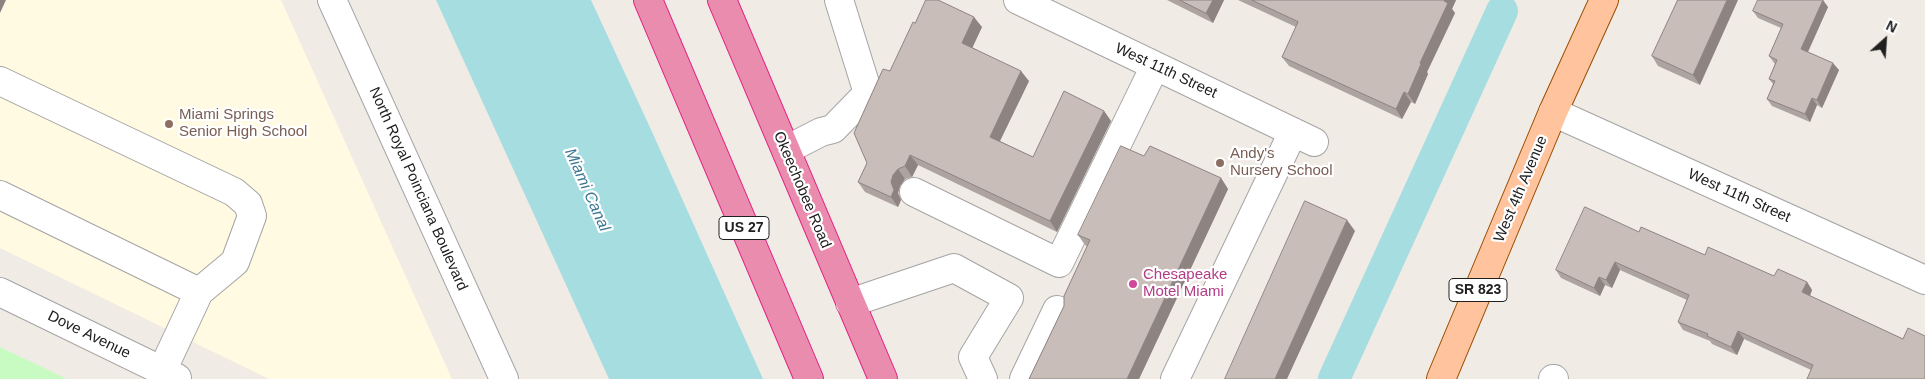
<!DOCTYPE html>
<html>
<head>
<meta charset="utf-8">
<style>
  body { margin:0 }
  #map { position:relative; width:1925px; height:379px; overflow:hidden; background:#f1ebe6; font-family:Helvetica,sans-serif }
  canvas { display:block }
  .north { position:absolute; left:1860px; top:15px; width:50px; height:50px; -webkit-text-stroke:4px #fff; paint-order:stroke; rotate:26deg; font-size:14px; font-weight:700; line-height:20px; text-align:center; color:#202020 }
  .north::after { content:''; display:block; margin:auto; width:18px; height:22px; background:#202020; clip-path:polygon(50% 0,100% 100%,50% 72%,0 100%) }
</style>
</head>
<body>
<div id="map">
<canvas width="1925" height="379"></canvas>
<div class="north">N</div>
</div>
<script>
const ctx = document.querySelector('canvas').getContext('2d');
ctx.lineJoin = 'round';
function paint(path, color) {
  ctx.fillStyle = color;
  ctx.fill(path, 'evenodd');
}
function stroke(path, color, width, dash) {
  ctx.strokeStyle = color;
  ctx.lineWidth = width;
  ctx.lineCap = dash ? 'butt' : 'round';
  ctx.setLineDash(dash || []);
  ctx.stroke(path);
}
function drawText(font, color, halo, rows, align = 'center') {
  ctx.font = font + ' Helvetica,sans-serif';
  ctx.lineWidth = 4.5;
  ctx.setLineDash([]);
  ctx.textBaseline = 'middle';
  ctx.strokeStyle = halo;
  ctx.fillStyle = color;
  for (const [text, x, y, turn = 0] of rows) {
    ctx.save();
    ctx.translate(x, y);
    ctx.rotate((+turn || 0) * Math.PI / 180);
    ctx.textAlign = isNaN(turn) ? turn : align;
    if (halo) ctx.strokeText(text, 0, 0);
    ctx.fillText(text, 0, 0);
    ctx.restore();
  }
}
paint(new Path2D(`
  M0,0H281L452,379H269L0,248Z`), '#fffae1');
paint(new Path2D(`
  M0,347L67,379H0Z`), '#c8fbc2');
paint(new Path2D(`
  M436,0H591L653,134L763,379H609Z`), '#a5dde0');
stroke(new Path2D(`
  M1334,379L1502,11`), '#a5dde0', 32);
const minor = new Path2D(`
  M332,0L504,379
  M1018,0L1314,142
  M0,81L234,192L248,204L252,216L235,262L199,292L162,371
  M1553,112L1925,280
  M786,150L821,132L833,129L868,93L839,0
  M914,192L1059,263L1155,66
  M0,195L199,292
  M0,292L177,378
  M850,303L954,268L1009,298L973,357L983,379
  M1024,379L1057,310
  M1175,379L1293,132
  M1553,379H1554`);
const major = new Path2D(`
  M1441,379L1553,112L1604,0`);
const highway = new Path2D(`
  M648,0L809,379
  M722,0L883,379`);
stroke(minor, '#a4a4a4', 30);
stroke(major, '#9c4d00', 30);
stroke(highway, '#e12184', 30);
stroke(minor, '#fff', 28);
stroke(major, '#ffc39d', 28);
stroke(highway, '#ea8cae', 28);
paint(new Path2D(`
  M1167,0H1224L1213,23Z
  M1238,0H1456L1452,9L1455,13L1427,72L1428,74L1415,104L1411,102L1402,119L1289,66L1282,57L1296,27Z
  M1678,0L1700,85L1658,66L1652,56Z
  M1828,7L1808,52L1839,70L1822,108L1817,105L1810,122L1772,106L1767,99L1773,84L1769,79L1775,64L1769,56L1781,28L1758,18L1753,11Z
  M982,27L972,47L1029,81L1000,141L1033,157L1104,111L1111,121L1057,232L918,165L912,177L905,179L900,186L898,193L901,200L898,207L865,192L858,182L867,163L890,71Z
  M1144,156L1221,178L1228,189L1139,379H1029L1064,306L1087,246L1085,245L1078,235Z
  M1639,232L1705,255L1774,276L1807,282L1812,290L1810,296L1903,339L1925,336L1811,370L1744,339L1737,355L1712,344L1710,341L1683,330L1678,322L1687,300L1620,270L1612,288L1605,285L1600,296L1561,278L1556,270Z`), '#ada39f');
paint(new Path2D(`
  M0,0H6L0,13Z
  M1213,0H1224L1213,23L1206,13Z
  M1445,0H1456L1452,9L1455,13L1427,72L1428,74L1415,104L1408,94Z
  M1727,0H1738L1700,85L1693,75Z
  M1823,0L1828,7L1806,56L1801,49Z
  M974,17L982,27L970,53L962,43Z
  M1833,63L1839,70L1822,108L1817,100Z
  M1021,71L1029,81L997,147L990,137Z
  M1404,92L1411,102L1402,119L1396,109Z
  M1812,98L1817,105L1810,122L1805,114Z
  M1104,111L1111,121L1057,232L1050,221Z
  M910,155L918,165L912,177L905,166Z
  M898,169L905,179L900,186L898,193L901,200L898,207L891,197V182L893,175Z
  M1221,178L1228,189L1139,379H1127Z
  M1347,220L1355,231L1287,379H1275Z
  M1615,262L1620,270L1612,288L1606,280Z
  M1599,277L1605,285L1600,296L1594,288Z
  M1807,282L1812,290L1808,300L1802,292Z
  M1738,331L1744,339L1737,355L1731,347Z`), '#8d8482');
const building = new Path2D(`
  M926,0H938L974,17L962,43L1021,71L990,137L1033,157L1064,91L1104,111L1050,221L910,155L905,166L898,169L893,175L891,182L894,190L891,197L858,182L867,163L854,133L883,69L890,71L913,22L915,23Z
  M1180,0H1213L1206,13Z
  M1252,0H1445L1444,1L1448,3L1420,63L1421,64L1408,94L1404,92L1396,109L1282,57L1298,22Z
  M1678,0H1727L1693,75L1652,56Z
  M1758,0H1823L1801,49L1833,63L1817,100L1812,98L1805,114L1767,99L1775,81L1769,79L1777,60L1769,56L1783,24L1753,11Z
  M1121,146L1144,156L1150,146L1221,178L1127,379H1029L1064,306V296L1090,240L1078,235Z
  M1305,201L1347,220L1275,379H1225Z
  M1585,207L1639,232L1641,227L1705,255L1708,247L1774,276L1778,269L1807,282L1802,292L1903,339L1908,328L1925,336V379H1807L1813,365L1738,331L1731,347L1707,336L1708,334L1678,322L1689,295L1615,262L1606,280L1599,277L1594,288L1556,270Z`);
paint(building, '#c9bdb9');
stroke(building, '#8d8482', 1);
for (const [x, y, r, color] of [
  [169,124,5,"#8d6e63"],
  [1220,163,5,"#8d6e63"],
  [1133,284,5,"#d1479c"]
]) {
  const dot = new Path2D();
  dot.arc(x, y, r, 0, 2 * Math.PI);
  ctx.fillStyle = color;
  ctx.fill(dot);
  stroke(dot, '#fff', 2);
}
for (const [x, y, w] of [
  [744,228,50],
  [1478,290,58]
]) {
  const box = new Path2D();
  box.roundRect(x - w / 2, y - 11.5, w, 23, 4);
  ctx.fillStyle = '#fff';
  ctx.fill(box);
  stroke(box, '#202020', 1);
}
drawText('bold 14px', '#202020', null, [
  ["US 27",744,228],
  ["SR 823",1478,290]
]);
drawText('15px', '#202020', '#fff', [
  ["West 11th Street",1166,71,25],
  ["North Royal Poinciana Boulevard",418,189,66],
  ["West 4th Avenue",1521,189,-67],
  ["Okeechobee Road",802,190,67],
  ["West 11th Street",1739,196,24],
  ["Dove Avenue",89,335,26]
]);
drawText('15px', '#785e54', '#fff', [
  ["Miami Springs",179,115],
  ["Senior High School",179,132],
  ["Andy's",1230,154],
  ["Nursery School",1230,171]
], 'left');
drawText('15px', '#b23c85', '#fff', [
  ["Chesapeake",1143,275],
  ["Motel Miami",1143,292]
], 'left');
drawText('italic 16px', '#3d7793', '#fff', [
  ["Miami Canal",587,190,66]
]);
</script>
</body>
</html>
